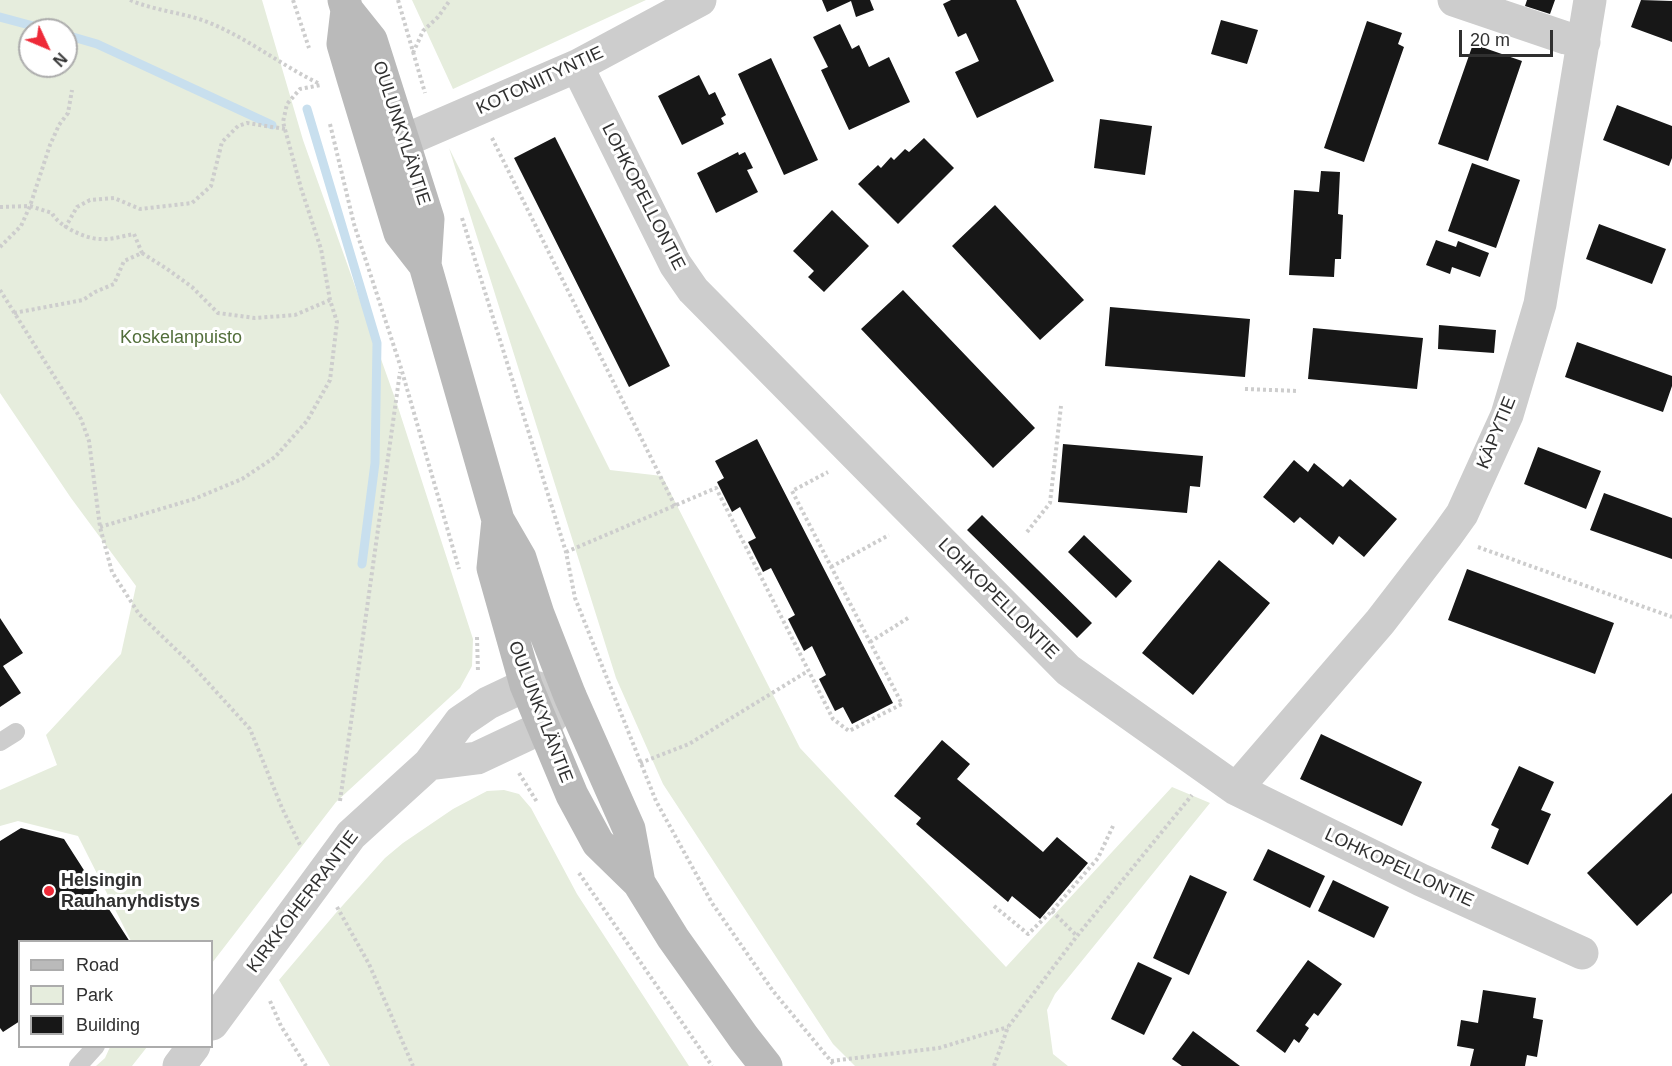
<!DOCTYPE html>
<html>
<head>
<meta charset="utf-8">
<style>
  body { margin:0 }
  #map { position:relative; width:1672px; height:1066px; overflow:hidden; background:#fff; font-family:Helvetica,sans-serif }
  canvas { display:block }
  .legend { position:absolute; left:18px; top:940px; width:195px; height:108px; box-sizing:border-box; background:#fff; border:2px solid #acacac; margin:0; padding:8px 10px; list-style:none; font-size:18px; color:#303030 }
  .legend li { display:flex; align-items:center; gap:12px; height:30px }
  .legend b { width:30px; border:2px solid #acacac }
  .north { position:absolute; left:18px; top:18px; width:60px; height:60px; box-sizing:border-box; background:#fff; border:2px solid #acacac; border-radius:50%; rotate:134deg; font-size:16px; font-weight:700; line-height:24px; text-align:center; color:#303030 }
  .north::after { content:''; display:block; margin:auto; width:21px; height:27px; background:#ee2a38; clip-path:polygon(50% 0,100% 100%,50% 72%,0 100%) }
  .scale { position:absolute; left:1459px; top:30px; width:94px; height:27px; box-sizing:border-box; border:3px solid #303030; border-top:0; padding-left:8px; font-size:18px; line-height:21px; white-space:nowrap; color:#303030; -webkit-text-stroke:4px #fff; paint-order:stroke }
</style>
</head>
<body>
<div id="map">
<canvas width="1672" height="1066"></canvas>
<ul class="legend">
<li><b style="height:8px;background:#bababa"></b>Road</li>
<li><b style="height:16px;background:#e6eddd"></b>Park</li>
<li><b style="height:16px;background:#171717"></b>Building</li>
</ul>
<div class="north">N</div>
<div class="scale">20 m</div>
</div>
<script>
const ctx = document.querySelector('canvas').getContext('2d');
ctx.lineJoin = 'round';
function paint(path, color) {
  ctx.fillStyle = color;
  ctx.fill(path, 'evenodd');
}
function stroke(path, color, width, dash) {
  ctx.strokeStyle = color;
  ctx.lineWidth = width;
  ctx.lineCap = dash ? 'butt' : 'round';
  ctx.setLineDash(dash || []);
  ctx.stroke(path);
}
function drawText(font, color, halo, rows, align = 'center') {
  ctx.font = font + ' Helvetica,sans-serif';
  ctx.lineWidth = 6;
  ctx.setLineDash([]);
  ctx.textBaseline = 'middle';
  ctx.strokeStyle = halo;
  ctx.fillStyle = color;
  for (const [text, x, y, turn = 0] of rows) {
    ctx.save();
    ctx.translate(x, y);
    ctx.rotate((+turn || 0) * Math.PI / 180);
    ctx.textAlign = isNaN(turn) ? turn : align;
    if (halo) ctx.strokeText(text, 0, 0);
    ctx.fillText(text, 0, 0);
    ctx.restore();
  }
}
paint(new Path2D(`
  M0,0H262L303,140L397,404L473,639L472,666L460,688L336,802L212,963V942L131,941L78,836L18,821L0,826V790L57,765L46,735L121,654L136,586L71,498L0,393ZM30,30H66V66H30Z
  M412,0H646L453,89Z
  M449,148L610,470L662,476L800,748L1006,967L1172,787L1210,803L1055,994L1047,1010L1053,1054L1068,1066H855L833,1044L663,784L616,678Z
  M504,790L519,794L531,808L577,894L689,1066H330L279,980L335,914L385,858L403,843L453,809L487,791Z
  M110,1047V1046L147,1047L132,1066H96L105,1058Z`), '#e6eddd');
stroke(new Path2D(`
  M0,17L48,30
  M66,35L97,44L272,125
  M307,109L377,343L375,463L362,564`), '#c8dfee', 9);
paint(new Path2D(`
  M822,0H870L874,10L856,17L851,1L827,12Z
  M951,0H1016L1054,81L977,118L955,72L979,61L966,33L958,37L943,4Z
  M1527,0H1555L1550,14L1525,6Z
  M1641,0L1672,1V42L1631,27Z
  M1221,20L1258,30L1247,64L1211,54Z
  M1367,21L1402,33L1398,44L1404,47L1364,162L1324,148Z
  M840,24L852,49L859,45L869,67L889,57L910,102L849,130L821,70L828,67L813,37Z
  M1473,44L1522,61L1488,161L1438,144Z
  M771,58L818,160L784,175L738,74Z
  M699,75L709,95L715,92L726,115L721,118L724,124L682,145L658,96Z
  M1617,105L1672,126V158L1669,166L1603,140Z
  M1100,119L1152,126L1145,175L1094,168Z
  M555,137L670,366L629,387L514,158Z
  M924,138L954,168L898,224L858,184L878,165L881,168L891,157L894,160L905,149L909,152Z
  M738,152L739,155L745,152L753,168L747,170L758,192L716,213L697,173Z
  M1472,163L1520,180L1496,248L1448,231Z
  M1321,171L1340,172L1338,214L1343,215L1341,259H1335L1334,277L1289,275L1294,190L1319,192Z
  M995,205L1084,300L1040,340L952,246Z
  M832,210L869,246L824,292L808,277L814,271L793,251Z
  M1599,224L1666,249L1652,284L1586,259Z
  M1436,240L1456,247L1458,241L1489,253L1480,277L1452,267L1450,274L1426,265Z
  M903,290L1035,428L993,468L861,329Z
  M1110,307L1250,319L1245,377L1105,366Z
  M1439,325L1496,330L1494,353L1438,349Z
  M1313,328L1423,338L1417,389L1308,379Z
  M1577,342L1672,376V386L1663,412L1565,377Z
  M757,439L893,703L852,724L843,707L835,711L819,679L826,675L812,646L804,651L788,619L795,615L771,568L763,572L748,542L756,538L740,507L732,512L717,482L724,478L715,461Z
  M1063,444L1203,456L1200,487L1190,486L1187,513L1058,502Z
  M1538,447L1601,471L1586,509L1524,484Z
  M1294,460L1308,472L1314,463L1343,487L1350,479L1397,519L1364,557L1339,536L1333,545L1300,517L1294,523L1263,497Z
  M1604,493L1672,518V559L1590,530Z
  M982,515L1092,623L1077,638L967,530Z
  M1084,535L1132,581L1116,598L1068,552Z
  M1219,560L1270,603L1193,695L1142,653Z
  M1467,569L1614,623L1595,674L1448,620Z
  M0,618L23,653L3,666L21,693L0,707Z
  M1321,734L1422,782L1402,826L1300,779Z
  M942,740L970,764L957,779L1043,852L1057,837L1088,863L1040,919L1012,896L1008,902L916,824L921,818L894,796Z
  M1519,766L1554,782L1541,810L1551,814L1528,865L1491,848L1499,829L1491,825Z
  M1672,793V893L1637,926L1587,873Z
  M21,828L64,839L130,942H20V1021L3,1032L0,1028V841Z
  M1268,849L1325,876L1310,908L1253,880Z
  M1190,875L1227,892L1189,975L1153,958Z
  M1333,880L1389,907L1374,938L1318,911Z
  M1308,960L1342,984L1318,1016L1314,1013L1305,1025L1309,1028L1299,1043L1294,1039L1285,1053L1256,1031Z
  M1138,962L1172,978L1144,1035L1111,1019Z
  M1483,990L1536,998L1533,1018L1543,1020L1537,1057L1527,1055L1525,1066H1470L1474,1049L1457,1046L1461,1020L1478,1023Z
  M1193,1031L1240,1066H1182L1172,1059Z`), '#171717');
stroke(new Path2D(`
  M130,0C153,10 178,12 202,20C244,35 280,65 320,84
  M293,0L309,48
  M398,0L425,93
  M413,53L423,31L438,17L450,0
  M330,124L354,224L401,368L459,569
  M492,138L675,506
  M0,207L30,206L52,213C58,226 86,239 100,239C111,240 123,236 134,234L142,253
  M462,218L566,552L575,598L656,801L712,903L773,991L835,1066
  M65,228L77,207L90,200L114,198L140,209L192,203L211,186L222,142L238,126L247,123L285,129
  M0,247L21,226L30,206L50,145L59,125L68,113L72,90
  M0,290L81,419L89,441L100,527L112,572L139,614L191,664L250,729L282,808L301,847
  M14,313L83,300L95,292L114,284L124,261L142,253L167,269L192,287L218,313L255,318L295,315L330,300
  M1245,389L1299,391
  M100,527L194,499L242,479L275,457L307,421L330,380L337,322L330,300L321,249L301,188L283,122L287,104L300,89L321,85
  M1027,532L1050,503L1061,406
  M1478,547L1672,617
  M566,552L716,488L833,719L849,731L902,704L792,491L828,472
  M831,567L889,535
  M477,637L478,672
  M870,642L908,618
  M640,763L689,744L808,671
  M519,773L537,802
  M340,801L400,372
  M579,873L712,1066
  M994,906L1028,934L1052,911L1098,858L1113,826
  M337,907L369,964L413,1066
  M1052,911L1077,936
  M270,1001L281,1026L306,1066
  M831,1061L939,1048L1008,1027
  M994,1066L1008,1027L1077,936L1192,795`), '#cdcdcd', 4, [3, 3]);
stroke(new Path2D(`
  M0,742L16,732
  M78,1066L96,1046`), '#cdcdcd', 18);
stroke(new Path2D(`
  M1454,0L1566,38L1584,42
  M577,66L675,264L693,290L1068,670L1236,789L1421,880L1582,953
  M378,152L577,66L700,0
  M1236,789L1380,622L1447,535L1462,514L1507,415L1540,304L1590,0`), '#cdcdcd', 33);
stroke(new Path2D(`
  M212,1024L351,835L429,764L460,722L488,703L526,685L570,696L543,727L477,758L429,764
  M179,1066L194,1046`), '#cdcdcd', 33);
stroke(new Path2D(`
  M344,0L347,10L371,40L428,219L425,265L498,520L520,558L538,614L570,696L629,829L639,883
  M347,10L343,44L353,78L400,233L425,265
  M498,520L493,568L526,685L572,795L598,843L639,883L673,938L744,1038L766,1066`), '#bababa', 33);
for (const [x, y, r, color] of [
  [49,891,6,"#ee2a38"]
]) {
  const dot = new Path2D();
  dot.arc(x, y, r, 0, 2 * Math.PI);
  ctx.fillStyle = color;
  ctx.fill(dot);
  stroke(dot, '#fff', 2);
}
drawText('18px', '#303030', '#fff', [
  ["KOTONIITYNTIE",540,81,-25],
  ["OULUNKYLÄNTIE",401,133,72],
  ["LOHKOPELLONTIE",643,197,63],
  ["KÄPYTIE",1497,433,-68],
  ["LOHKOPELLONTIE",998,599,45],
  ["OULUNKYLÄNTIE",540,712,69],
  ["LOHKOPELLONTIE",1399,868,25],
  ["KIRKKOHERRANTIE",303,902,-53]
]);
drawText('18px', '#526e3a', '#fff', [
  ["Koskelanpuisto",181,338]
]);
drawText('bold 18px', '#303030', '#fff', [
  ["Helsingin",61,881],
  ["Rauhanyhdistys",61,902]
], 'left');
</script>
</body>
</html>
